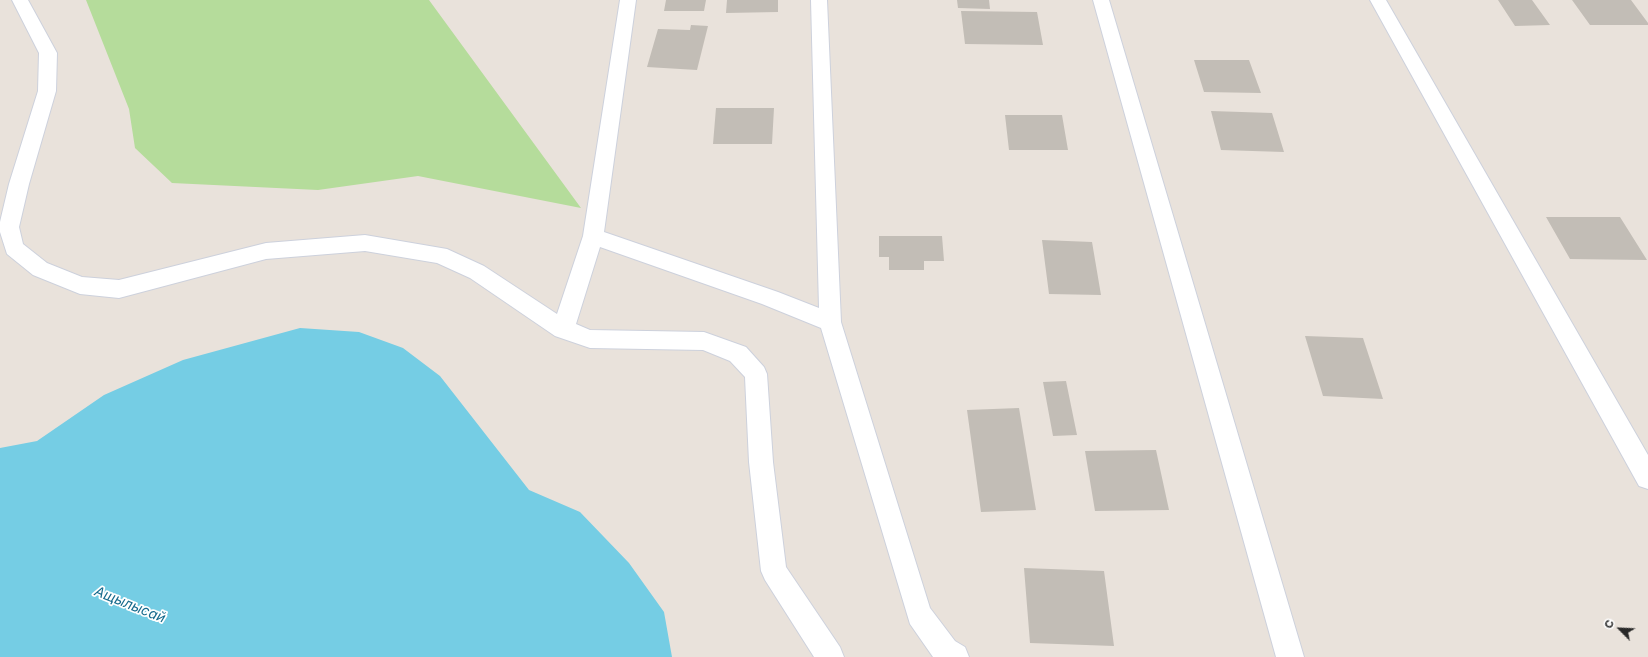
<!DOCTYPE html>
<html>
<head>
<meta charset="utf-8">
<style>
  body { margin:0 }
  #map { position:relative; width:1648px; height:657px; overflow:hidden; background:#e9e2db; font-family:Inter,sans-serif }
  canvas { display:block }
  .north { position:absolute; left:1600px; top:609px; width:40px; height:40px; -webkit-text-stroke:3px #fff; paint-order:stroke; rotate:294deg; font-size:11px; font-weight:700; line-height:16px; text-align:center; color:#282828 }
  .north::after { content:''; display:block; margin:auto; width:14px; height:18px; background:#282828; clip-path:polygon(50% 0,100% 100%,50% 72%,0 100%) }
</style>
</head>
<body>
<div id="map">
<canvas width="1648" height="657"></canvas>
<div class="north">С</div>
</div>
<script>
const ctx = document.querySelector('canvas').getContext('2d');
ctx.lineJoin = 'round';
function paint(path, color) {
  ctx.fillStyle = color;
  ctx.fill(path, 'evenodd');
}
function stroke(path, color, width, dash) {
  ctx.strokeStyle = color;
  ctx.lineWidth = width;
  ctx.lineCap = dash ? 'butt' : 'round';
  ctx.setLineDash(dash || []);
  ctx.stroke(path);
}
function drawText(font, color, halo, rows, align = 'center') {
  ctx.font = font + ' Inter,sans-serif';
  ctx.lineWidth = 3.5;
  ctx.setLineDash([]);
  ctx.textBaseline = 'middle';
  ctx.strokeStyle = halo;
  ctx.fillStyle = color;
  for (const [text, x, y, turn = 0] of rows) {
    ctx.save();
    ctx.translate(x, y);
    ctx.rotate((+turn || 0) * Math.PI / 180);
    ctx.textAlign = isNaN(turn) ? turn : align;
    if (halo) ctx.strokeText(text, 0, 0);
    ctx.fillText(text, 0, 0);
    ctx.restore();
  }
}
paint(new Path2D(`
  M86,0H429L581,208L418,176L318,190L172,183L135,148L129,109Z`), '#b5dc9b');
paint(new Path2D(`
  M300,328L359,332L403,348L440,376L529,490L580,512L629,563L664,612L672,657H0V448L37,441L104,395L183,360Z`), '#75cde4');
paint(new Path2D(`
  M666,0H706L704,11H664Z
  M727,0H778V12L726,13Z
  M957,0H989L990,9L958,8Z
  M1498,0H1532L1550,25L1515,26Z
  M1572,0H1631L1648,23V25H1590Z
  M961,11L1037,12L1043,45L965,44Z
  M691,25L708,26L697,70L647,67L658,29L690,30Z
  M1194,60H1249L1261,93L1204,92Z
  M716,108H774L772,144H713Z
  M1211,111L1272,113L1284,152L1221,150Z
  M1005,115H1062L1068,150H1009Z
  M1546,217H1620L1647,260L1570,259Z
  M879,236H942L944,261H924V270H889V257H879Z
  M1042,240L1092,242L1101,295L1049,294Z
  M1305,336L1363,338L1383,399L1323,396Z
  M1066,381L1077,435L1053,436L1043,382Z
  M1019,408L1036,510L981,512L967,410Z
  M1156,450L1169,510L1095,511L1085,451Z
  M1024,568L1104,571L1114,646L1030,643Z`), '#c2bdb6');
const minor = new Path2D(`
  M12,0H28L57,53L56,91L29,184L19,227L23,244L47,263L82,277L119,280L266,243L365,235L447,249L484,266L557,314L583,236L620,0H636L604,232L778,292L819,308L811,0H827L841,322L930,608L955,641L965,647L969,657H933L910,624L821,328L762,304L600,247L576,324L590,330L704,332L746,347L764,367L767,374L773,462L786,567L840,647L844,657H814L765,580L761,571L749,462L745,377L730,361L703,350L590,348L555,336L470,278L437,263L365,251L266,259L119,298L80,294L33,275L7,254L0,232V222L9,184L38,91L39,53Z
  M1093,0H1109L1304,657H1276Z
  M1370,0H1386L1648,455V489L1639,486Z`);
stroke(minor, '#cdd1dc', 2);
paint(minor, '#fff');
drawText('italic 14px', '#176b8d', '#fff', [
  ["Ащылысай",130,605,22]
]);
</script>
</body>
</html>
